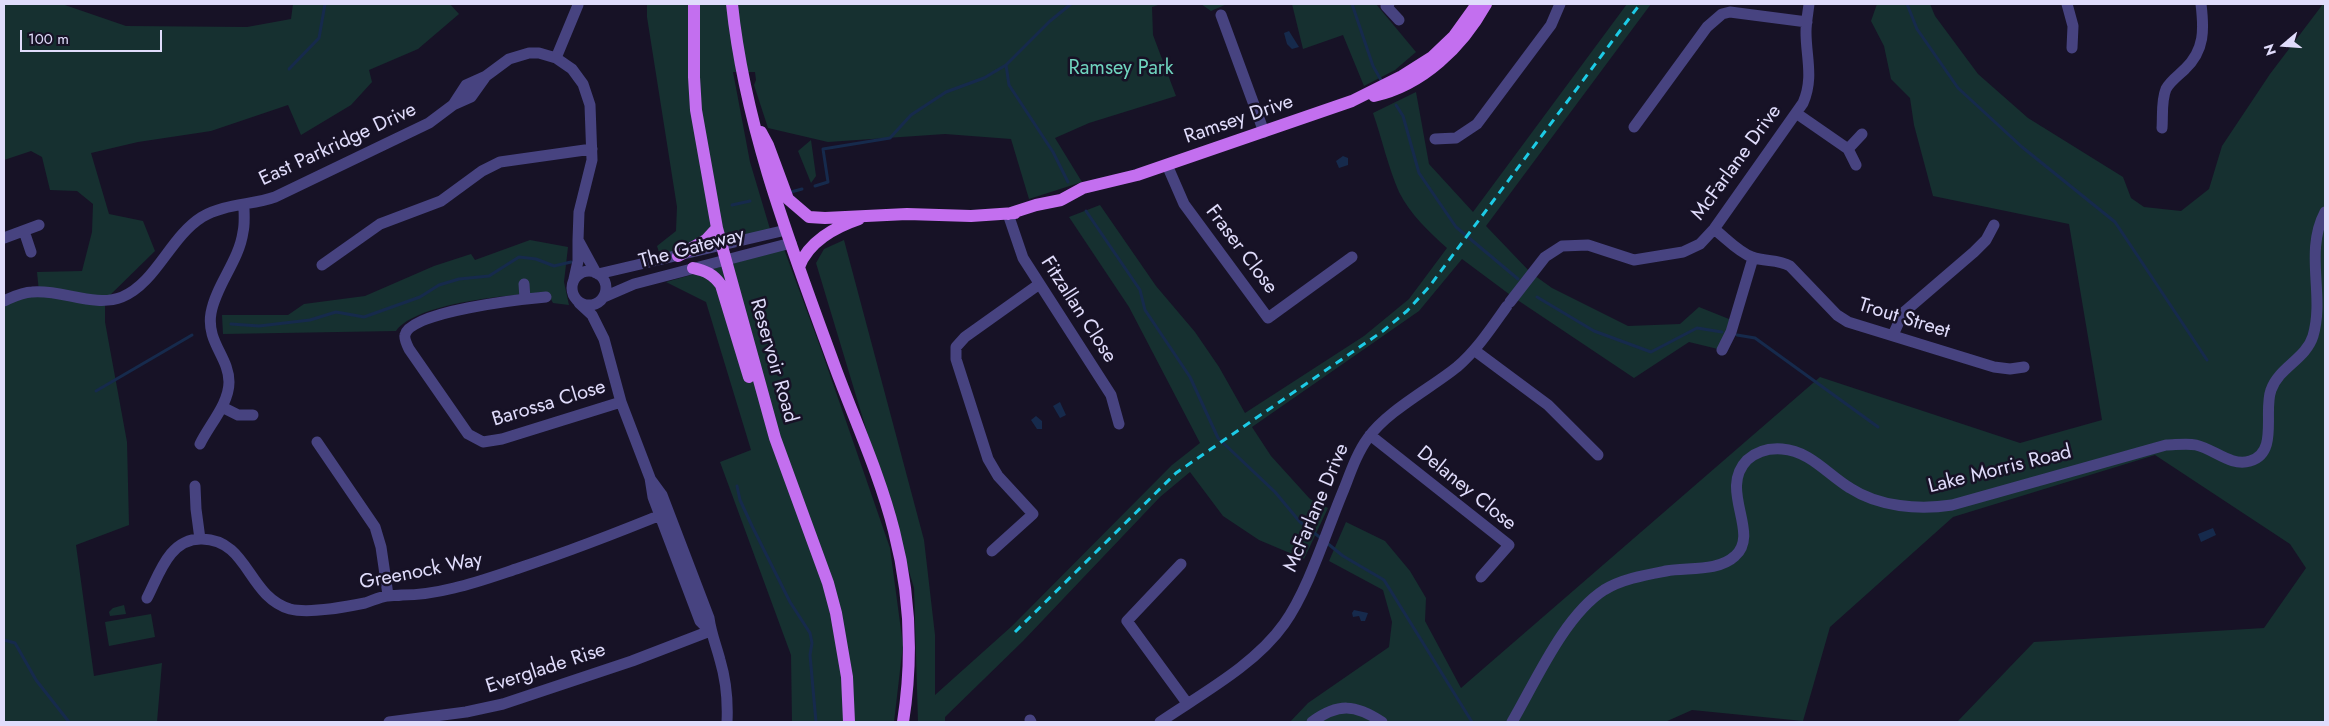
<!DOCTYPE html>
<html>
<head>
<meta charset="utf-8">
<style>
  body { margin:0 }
  #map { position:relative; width:2329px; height:726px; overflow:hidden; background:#171226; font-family:Jost,sans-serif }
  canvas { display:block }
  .frame { position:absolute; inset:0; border:5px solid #e0dcfb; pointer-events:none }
  .north { position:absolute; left:2259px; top:20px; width:50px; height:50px; -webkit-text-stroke:4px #171226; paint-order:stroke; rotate:252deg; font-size:14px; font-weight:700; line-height:20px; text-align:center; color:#e0dcfb }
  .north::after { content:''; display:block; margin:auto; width:18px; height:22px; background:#e0dcfb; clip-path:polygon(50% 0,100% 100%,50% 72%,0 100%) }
  .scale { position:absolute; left:20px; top:30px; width:142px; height:22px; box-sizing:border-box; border:2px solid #e0dcfb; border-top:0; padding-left:6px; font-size:15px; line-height:18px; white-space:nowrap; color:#e0dcfb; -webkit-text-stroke:4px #171226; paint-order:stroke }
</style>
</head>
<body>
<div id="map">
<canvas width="2329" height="726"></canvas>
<div class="frame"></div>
<div class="north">N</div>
<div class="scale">100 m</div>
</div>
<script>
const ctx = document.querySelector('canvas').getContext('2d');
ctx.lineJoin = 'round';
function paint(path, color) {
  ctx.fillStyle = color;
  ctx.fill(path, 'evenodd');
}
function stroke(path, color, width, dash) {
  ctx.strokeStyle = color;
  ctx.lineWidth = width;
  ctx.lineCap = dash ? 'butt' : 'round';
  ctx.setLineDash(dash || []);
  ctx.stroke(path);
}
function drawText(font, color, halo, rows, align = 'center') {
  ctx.font = font + ' Jost,sans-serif';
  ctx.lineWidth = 5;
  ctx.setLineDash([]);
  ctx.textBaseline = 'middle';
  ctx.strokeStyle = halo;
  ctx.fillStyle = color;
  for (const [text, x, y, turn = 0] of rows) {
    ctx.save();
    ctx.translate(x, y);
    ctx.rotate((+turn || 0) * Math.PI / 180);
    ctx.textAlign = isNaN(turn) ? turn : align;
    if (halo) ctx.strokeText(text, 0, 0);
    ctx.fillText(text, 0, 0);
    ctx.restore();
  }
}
paint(new Path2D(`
  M4,4H62L126,26L247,27L291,19L293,4H450L459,14L418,49L369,70L372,82L351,105L301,135L288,105L211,131L138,142L91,153L109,214L143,221L155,251L105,300V322L127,442L129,525L76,545L94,676L162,663L157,722H4V301L39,292L37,272L82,271L92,232L93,204L77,191L50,190L42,157L31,151L4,160Z
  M647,4H1161L1152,7L1153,35L1176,96L1089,123L1055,138L1082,182L1029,199L1011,139L945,134L828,142L768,128L754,85L756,80L755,72H733L750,162L770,229L661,258L657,246L676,231L677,207L647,17Z
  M1201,4H1227L1211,11Z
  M1292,4H1376L1416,52L1395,70L1364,86L1343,35L1303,49Z
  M1627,4H1651L1486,226L1531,273L1552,288L1628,326L1680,324L1699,307L1734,321L1722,350L1689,342L1634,378L1513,297L1462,259L1419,311L1252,427L1271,456L1310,499L1328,508L1304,559L1259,540L1223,516L1190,472L1160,497L1023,641L945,717V722H918L914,588L816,263L824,249L844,240L924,540L935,635V695L1012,626L1172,465L1200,443L1129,307L1069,217L1100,205L1156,286L1195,332L1219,367L1245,413L1364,336L1409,299L1447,248C1429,232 1410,214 1399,192C1388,167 1382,139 1373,113L1416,92L1429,164L1473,212Z
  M1877,4H1930L1935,16L1978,74L2028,118L2123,177L2131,198L2144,207L2181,211L2209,189L2222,146L2270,74L2323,4H2325V722H1957L2034,642L2264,628L2306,568L2290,544L2155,455L1953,517L1830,627L1803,721L1692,710L1665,722H1290L1308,703L1389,647L1392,622L1383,590L1329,561L1346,522L1385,541L1410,571L1426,598L1425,621L1461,688L1820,377L2020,443L2102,420L2069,224L1933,196L1914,125L1910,98L1891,79L1884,46L1871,21Z
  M811,140L816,176L811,183L798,151Z
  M530,240L568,247L564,282L569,305L553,303L547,292C512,295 417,302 396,331L223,334L222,315H288L304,304L365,296L434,266L471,254L475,260Z
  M784,249L821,349L890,548L903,645L894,722H792L791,655L720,462L751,450L706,302L666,282Z
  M124,605L126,614L110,616L109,612L113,608Z
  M151,614L155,637L109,646L105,622Z`), '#163030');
paint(new Path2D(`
  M1289,31L1299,47L1292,49L1287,44L1284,33Z
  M1343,156L1348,158V165L1339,168L1336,161Z
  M1060,402L1066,415L1060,418L1053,406Z
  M1036,416L1042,421V429H1037L1031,420Z
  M2213,528L2216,535L2201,542L2198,534Z
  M1354,610L1368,613L1365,621H1361L1359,616L1353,617L1352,613Z`), '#162a4c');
stroke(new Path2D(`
  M1352,4L1373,66L1381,80
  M1907,4L1917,29L1958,88L2022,147L2115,222L2207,360
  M289,69L319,38L325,4
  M1396,105L1403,116L1419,173L1456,227L1518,279
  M1068,182L1053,152L1009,85L1006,65L1050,21L1071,4
  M815,186L828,182L823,149L890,138L911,115L946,92L984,78L1006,65
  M791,192L802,189
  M732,205L750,201
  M1086,211L1140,290L1145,310L1190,377L1218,438L1275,492L1300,522L1322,539
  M1537,297L1594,331L1651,352L1697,328L1722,332
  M231,324L259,326L310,320L336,312L364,317L420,297L439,285L459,279L489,276L519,257L536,259L554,266L571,262
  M1737,335L1755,338L1878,427
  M96,391L192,335
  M737,486L740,500L752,526L790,602L810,633L812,643L810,655L816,722
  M1327,543L1343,556L1384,580L1472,722
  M4,640L15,643L36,680L69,722`), '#162a4c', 3);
stroke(new Path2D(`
  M1389,4L1386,6L1399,20
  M2067,4L2073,26L2072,48
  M1221,15L1264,132
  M556,58L578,5
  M453,105L471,97L486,76
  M1796,113L1848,149L1856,165
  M1634,127L1707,27L1722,14L1730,12L1807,22
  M2162,128C2163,116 2161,101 2166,89C2170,81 2179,75 2185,69C2205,50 2204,29 2201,4
  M1435,139L1456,138L1477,124L1551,25L1560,4
  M1848,149L1862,134
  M1167,165L1184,204L1268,318L1352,257
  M1008,214L1023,258L1111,395L1119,424
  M1714,229C1726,238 1738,252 1752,257C1765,262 1778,259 1790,266L1837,315L1848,322L1994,367L2010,369L2024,367
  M24,231L31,252
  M4,238L39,225
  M322,265L380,224L441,201L482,171L500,162L592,149
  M572 288a17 17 0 1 1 34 0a17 17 0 1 1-34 0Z
  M598,274L786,230
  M574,279L578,261V240L596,273
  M524,284L525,299
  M546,297C524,299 410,311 405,335C404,339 407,345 409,349L468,434L483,442L502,439L621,402
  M604,297L634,284L791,243
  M4,301C13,297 22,292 32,292C62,289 94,308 122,297C156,283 170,237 202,217C224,204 252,205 275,197L429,123L453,105L466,85L486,76L509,59L529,53H539L556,58L572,69L583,84L590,105L592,160L579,212L578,240
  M1510,302L1545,257L1562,246L1588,245L1634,260L1683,252L1700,244L1714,229L1803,103C1814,78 1806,57 1806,32C1806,22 1808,13 1809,4
  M579,303L592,315L604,339L621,402L650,478L653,497L700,621L710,631
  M1893,335L1903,313L1974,252L1986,240L1994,225
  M1474,350L1548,405L1598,455
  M1722,350L1731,332L1753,258
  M222,407L238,415H253
  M1370,435L1509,545L1481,577
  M317,442L375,527L381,547L388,595
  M200,444C209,425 229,404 229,382C229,357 206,342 211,313C216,285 239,261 243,232C245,224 244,215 244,206
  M651,480L662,495L709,618C711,633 716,645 720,660C726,680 728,701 727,722
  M195,486L196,509L200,539
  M992,551L1033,514L998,476L988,459L956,359V347L965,337L1038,285
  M1181,564L1127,621L1187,703
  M147,598C159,575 169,538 202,539C249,540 247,596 290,609C309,614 345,607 365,603C372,601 379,597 387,596C392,595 396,596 402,595C419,595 438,592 454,588C476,583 498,575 519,568C570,551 619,532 668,512
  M1030,720L1031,722
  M389,722L466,712L503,704L632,661L710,631
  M1160,722C1201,694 1255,665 1284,624C1309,589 1327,529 1344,489C1351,471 1357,453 1368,438C1387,411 1431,388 1457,367C1477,350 1492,327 1507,306
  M1312,722C1338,703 1355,704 1382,722
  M1512,722C1536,681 1564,616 1604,590C1622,579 1645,575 1666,571C1687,567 1718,572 1735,556C1761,533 1718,490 1747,460C1756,452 1769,448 1782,449C1810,451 1827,474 1850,488C1879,507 1919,510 1952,505L2166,445C2175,445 2187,443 2196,445C2214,449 2231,467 2250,461C2279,453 2263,411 2271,390C2279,367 2306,359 2313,336C2325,295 2304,252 2325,212`), '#474380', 11);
stroke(new Path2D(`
  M694,4V77L696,110L717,228L775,438L828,583L836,613L847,677L849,722
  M732,4C745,129 792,249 835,367C855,421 880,475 894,531C910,593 913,659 903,722
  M1374,96C1423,85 1462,47 1486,4
  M761,132L768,145L788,199L809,217L825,218L907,214L971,216L1015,213
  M1008,214L1036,205L1061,200L1083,188L1137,175L1352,101L1402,76L1432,57L1454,36L1477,4
  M678,256L706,240L717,228
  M799,267C808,242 835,227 859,219
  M693,268C706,271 713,274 721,285L749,377`), '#c36fef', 12);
stroke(new Path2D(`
  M1015,632L1176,473L1383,331L1407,311L1429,287L1640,4`), '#1dcbe6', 3, [8, 6]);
drawText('20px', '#6fd4be', '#171226', [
  ["Ramsey Park",1121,69]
]);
drawText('20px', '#e0dcfb', '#171226', [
  ["Ramsey Drive",1239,120,-19],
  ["East Parkridge Drive",338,145,-25],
  ["McFarlane Drive",1737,163,-54],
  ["The Gateway",692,249,-15],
  ["Fraser Close",1241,250,53],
  ["Fitzallan Close",1078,310,57],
  ["Trout Street",1904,319,17],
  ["Reservoir Road",773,361,74],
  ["Barossa Close",549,404,-17],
  ["Lake Morris Road",2000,470,-14],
  ["Delaney Close",1466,489,39],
  ["McFarlane Drive",1317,508,-67],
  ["Greenock Way",421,572,-11],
  ["Everglade Rise",546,669,-18]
]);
</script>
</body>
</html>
